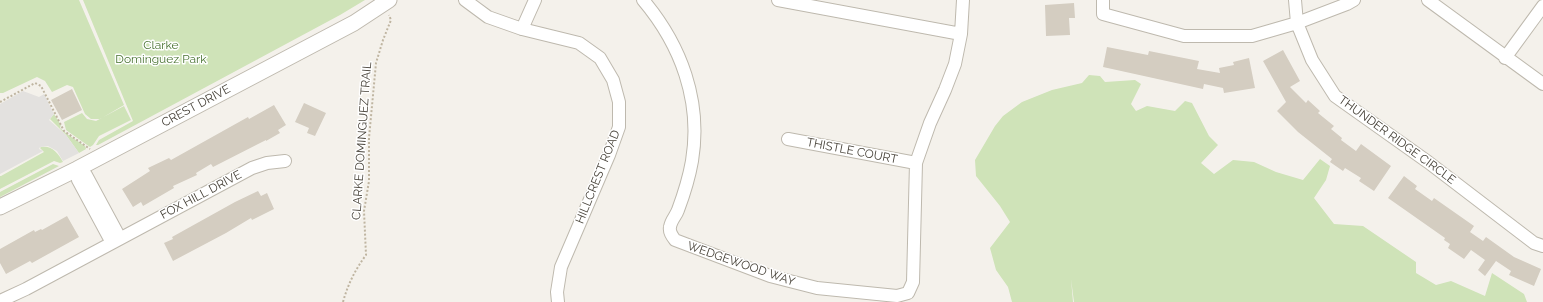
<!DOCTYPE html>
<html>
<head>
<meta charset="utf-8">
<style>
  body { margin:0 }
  canvas { display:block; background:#f4f1eb }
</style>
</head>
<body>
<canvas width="1543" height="302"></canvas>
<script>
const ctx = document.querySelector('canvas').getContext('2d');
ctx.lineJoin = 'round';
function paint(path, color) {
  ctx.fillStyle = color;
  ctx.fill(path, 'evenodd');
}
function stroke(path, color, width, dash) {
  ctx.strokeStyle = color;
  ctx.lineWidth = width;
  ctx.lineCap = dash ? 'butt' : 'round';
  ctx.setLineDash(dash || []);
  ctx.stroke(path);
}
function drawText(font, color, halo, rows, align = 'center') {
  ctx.font = font + ' Raleway,sans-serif';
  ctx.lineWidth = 3;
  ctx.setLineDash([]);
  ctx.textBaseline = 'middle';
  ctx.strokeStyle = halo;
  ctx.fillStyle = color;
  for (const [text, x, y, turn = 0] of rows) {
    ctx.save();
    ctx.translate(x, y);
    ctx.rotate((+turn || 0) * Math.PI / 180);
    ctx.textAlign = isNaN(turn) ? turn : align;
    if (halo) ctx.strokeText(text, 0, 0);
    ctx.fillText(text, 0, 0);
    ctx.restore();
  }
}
paint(new Path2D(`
  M0,0H79L124,105L100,119H91L85,114L73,87L67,85L52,92L45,81L37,77L3,93H0Z
  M83,0H365L340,15L98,145H96L99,140L133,121Z
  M1089,75L1100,76L1105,82L1135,80L1141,84L1131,104L1136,111L1147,106L1175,111L1185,101L1192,103L1209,136L1218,145L1201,163L1214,174L1233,160L1254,162L1276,172L1303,180L1320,159L1330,166L1326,180L1314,198L1334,224L1363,226L1416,262V273L1436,285L1451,281L1485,296L1492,273L1524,294L1527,302H1074L1071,279L1073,302H1012L1008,287L996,270L990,248L1010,222L1000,206L976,176L975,160L995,126L1003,116L1022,102L1052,90L1082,83Z
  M124,106L131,120L99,136L93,145L90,147L66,130L64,122L82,113L87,119L96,121Z
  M54,114L61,125L60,128L67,134L85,146L86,149L79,153L66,135L50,119Z
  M41,147C52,145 58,153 63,162L60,163L54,161L0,189V176H1L44,152L40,148Z
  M53,164L59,166L0,197V192Z`), '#cfe3b8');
paint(new Path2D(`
  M23,91L39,97L44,94L54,114L49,120L66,135L79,153L63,161L57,151L48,146L40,147L39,149L43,151L0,174V104Z`), '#e3e1df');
paint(new Path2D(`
  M1074,3L1075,18H1069L1070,35L1046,36L1045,5Z
  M1107,47L1148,55L1149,51L1199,61L1197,69L1220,73L1219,68L1234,65L1233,62L1249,58L1255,88L1224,93L1223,88L1204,84L1203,89L1103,67Z
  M1283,50L1300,81L1290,87L1306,103L1308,100L1320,111L1318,113L1334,126L1331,129L1342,138L1341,140L1356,151L1361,144L1391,166L1374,191L1359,181L1361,178L1345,168L1343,171L1330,162L1332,159L1298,132L1277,111L1286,102L1263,61Z
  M72,89L82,110L62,120L51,100Z
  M304,103L326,113L315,136L307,133L309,128L295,122Z
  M274,105L286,125L278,130L280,133L266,141V140L213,167L211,164L196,173L197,175L173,186L174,188L143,206L141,202L133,207L122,189L150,171L148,168L169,158L171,160L248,117L249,119Z
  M1404,176L1417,186L1415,189L1432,201L1434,198L1474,226L1470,232L1483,241L1486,237L1514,257L1541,269L1534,286L1509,275L1511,271L1496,261L1485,276L1478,270L1485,260L1471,250L1464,259L1448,248L1450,244L1444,240L1445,238L1388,198Z
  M258,191L261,196L267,193L274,209L252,220L251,218L226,233L173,261L164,243L173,239L172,237L235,202Z
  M67,216L79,237L32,263L30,261L6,274L0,263V249L34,230L35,232L41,229L42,230Z`), '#d4cdc1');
const minor = new Path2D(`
  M465,0L488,17L522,29L579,43L600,58L613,80L619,102V127L609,155L561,267L557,292L558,302
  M643,0C681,45 702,101 692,161C689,178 684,194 678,210C676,216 671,220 670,227C669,232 672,236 675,240L770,276L817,288L897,296L908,293L913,282L916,163L930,123L945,90L955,64L961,34L963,0
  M778,0L961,34
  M1103,0V14L1184,36H1252L1297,23L1347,4L1354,0
  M1295,0L1297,23L1312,60L1335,96L1428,162L1534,243L1543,246
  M1428,0L1543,84
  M522,29L535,0
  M1505,58L1543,6
  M788,139L916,163
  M77,169L86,175L120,238
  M77,169L78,180L112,243
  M0,301L26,289L252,168L267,163L285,161`);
const tertiary = new Path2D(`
  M0,207L77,169L354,23L389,0`);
stroke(minor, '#beb9ae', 14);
stroke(tertiary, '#beb9ae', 17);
stroke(new Path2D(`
  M0,102L35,83L41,86L64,131L90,149
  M343,302C348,284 355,270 366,255L364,211L369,181V138L376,63L383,40L391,20L389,15`), '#bfb5a1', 2, [2, 2]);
stroke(minor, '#fff', 12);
stroke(tertiary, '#fff', 15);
drawText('12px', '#497332', '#fff', [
  ["Clarke",161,45],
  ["Dominguez Park",161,59]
]);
drawText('12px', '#474239', '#fff', [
  ["CREST DRIVE",196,106,-28],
  ["THUNDER RIDGE CIRCLE",1397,140,36],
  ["CLARKE DOMINGUEZ TRAIL",362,141,-86],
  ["THISTLE COURT",852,151,11],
  ["HILLCREST ROAD",598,177,-68],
  ["FOX HILL DRIVE",201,195,-28],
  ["WEDGEWOOD WAY",741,264,19]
]);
</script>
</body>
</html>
